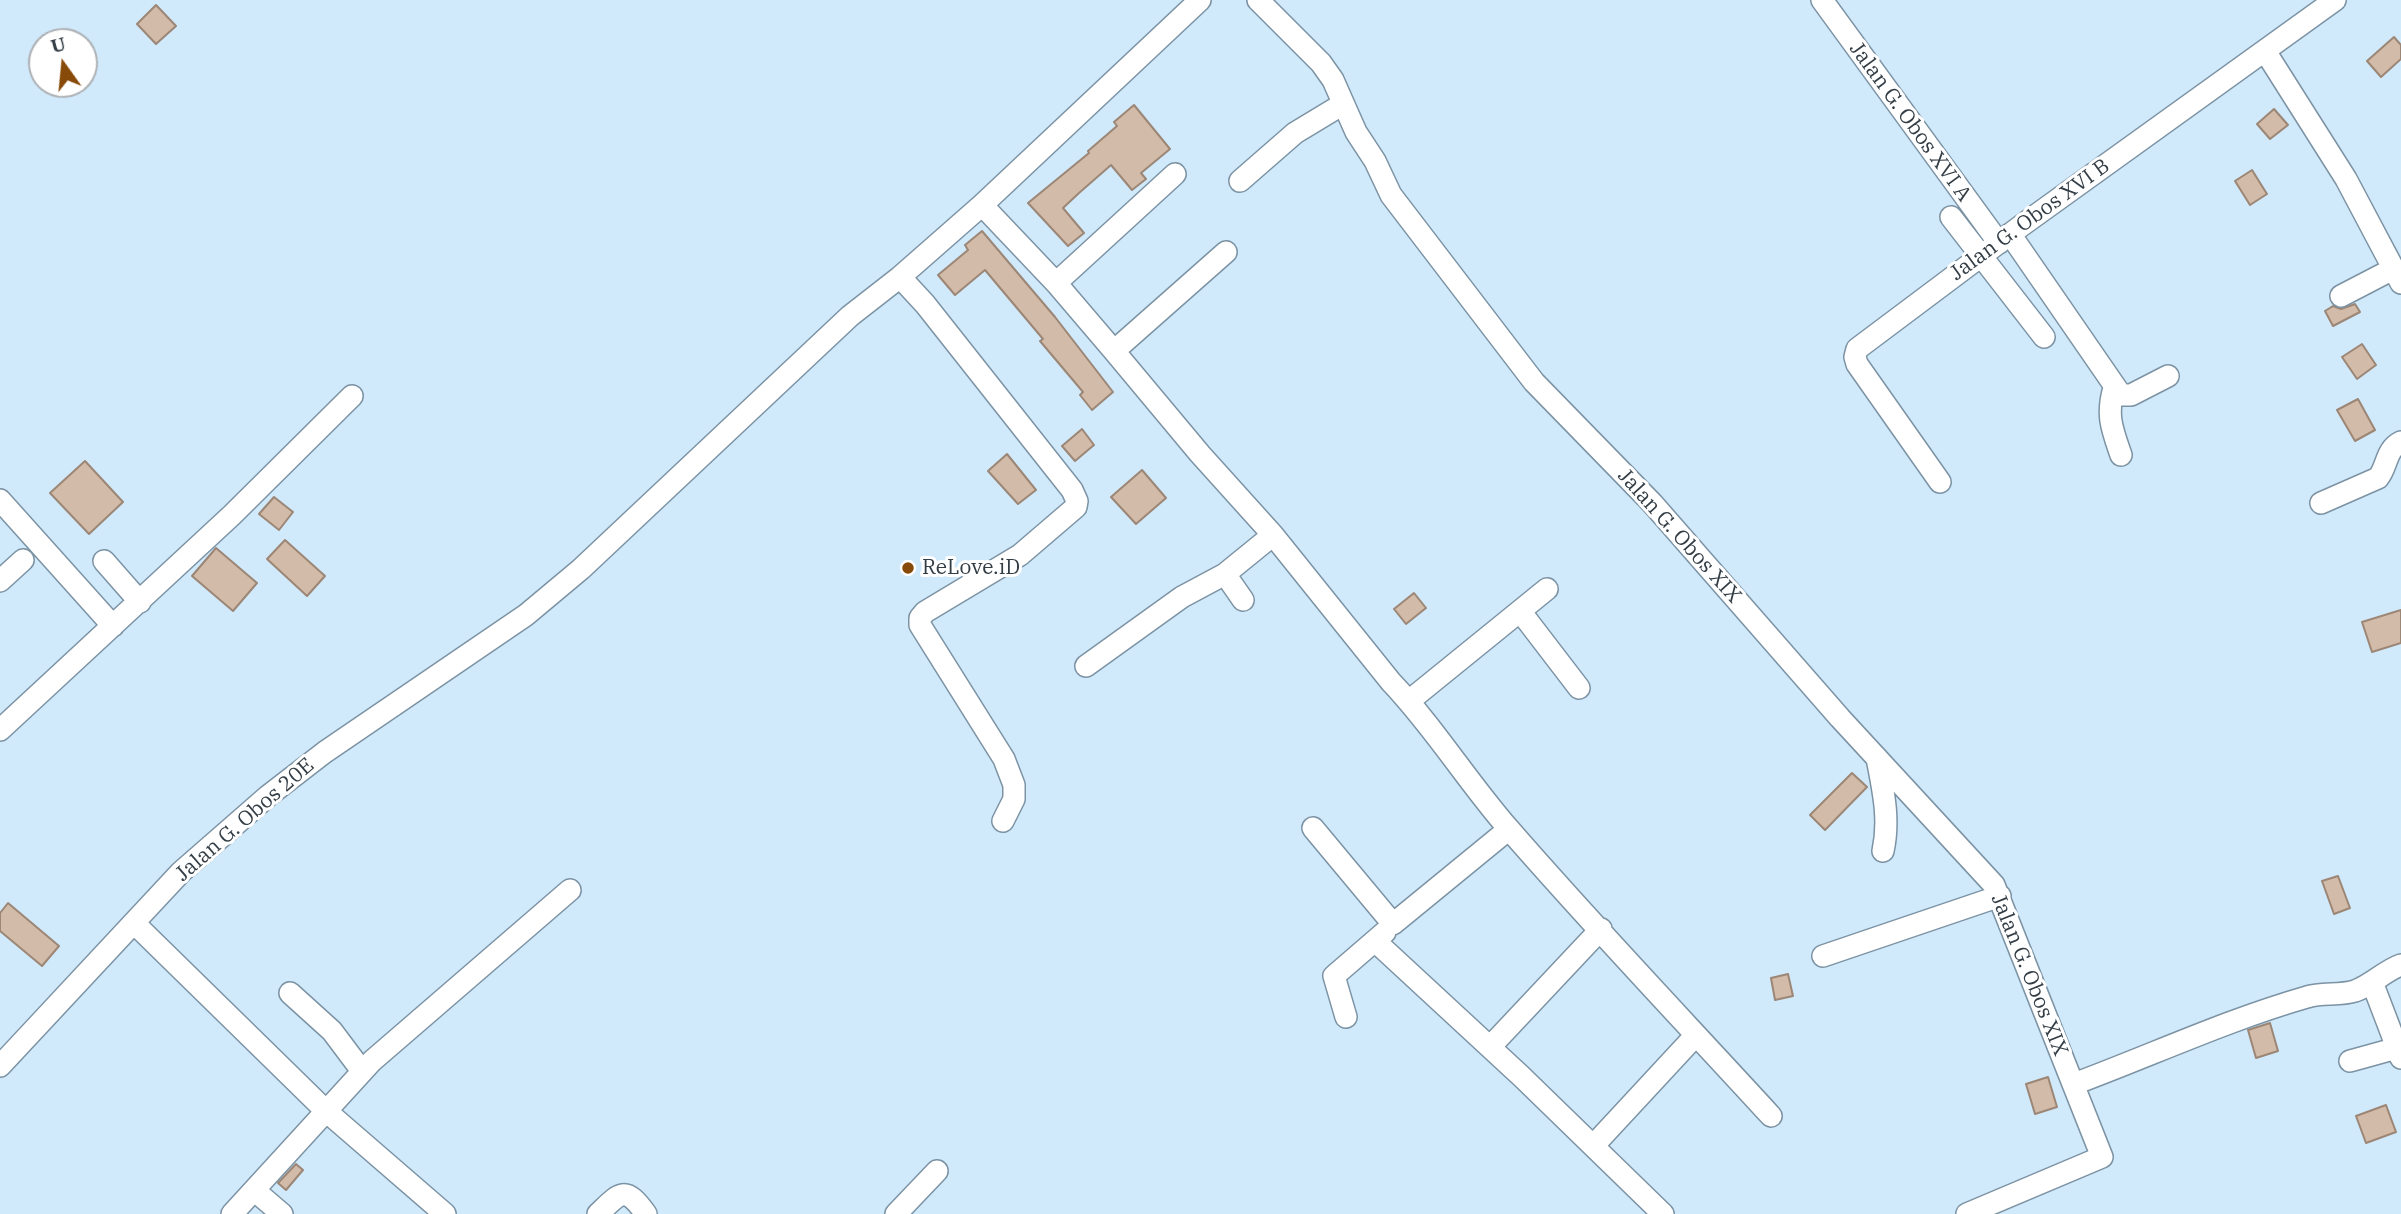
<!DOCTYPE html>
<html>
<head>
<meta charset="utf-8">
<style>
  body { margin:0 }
  #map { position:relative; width:2401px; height:1214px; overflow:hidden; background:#d0e9fb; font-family:"IBM Plex Serif",serif }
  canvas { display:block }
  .north { position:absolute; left:28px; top:28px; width:70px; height:70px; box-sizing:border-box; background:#fff; border:2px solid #adb1b5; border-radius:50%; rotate:345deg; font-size:19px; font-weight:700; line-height:28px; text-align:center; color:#333d45 }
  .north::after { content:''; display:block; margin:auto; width:24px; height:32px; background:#874a08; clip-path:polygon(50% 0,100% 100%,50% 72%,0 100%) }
</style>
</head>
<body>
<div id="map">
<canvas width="2401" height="1214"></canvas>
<div class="north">U</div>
</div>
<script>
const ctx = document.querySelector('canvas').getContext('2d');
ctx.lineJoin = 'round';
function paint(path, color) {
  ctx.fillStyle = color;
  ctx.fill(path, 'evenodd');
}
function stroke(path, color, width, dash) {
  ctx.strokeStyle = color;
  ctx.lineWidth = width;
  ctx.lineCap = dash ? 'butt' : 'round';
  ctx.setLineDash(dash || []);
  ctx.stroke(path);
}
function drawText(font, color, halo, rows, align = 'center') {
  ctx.font = font + ' "IBM Plex Serif",serif';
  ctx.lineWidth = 6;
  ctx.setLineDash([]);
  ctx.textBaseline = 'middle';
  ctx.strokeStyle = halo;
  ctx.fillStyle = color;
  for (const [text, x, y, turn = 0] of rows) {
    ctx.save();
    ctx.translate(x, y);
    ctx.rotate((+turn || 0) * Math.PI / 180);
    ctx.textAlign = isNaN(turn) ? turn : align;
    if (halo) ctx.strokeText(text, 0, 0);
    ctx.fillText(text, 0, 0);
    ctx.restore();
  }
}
const building = new Path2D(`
  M156,5L176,26L156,44L137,24Z
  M2394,37L2401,45V59L2381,77L2367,61Z
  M1134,105L1170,149L1141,173L1146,179L1132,190L1111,165L1079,193L1063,208L1084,233L1068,246L1028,203L1089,153L1088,151L1117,126L1114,122Z
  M2274,109L2288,125L2270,139L2257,124Z
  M2252,170L2267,194L2250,205L2235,181Z
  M982,231L1055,317L1113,392L1092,410L1080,395L1083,392L1040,341L1043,339L985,270L955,295L938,275L968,250L965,245Z
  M2355,304L2360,312L2333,326L2325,311L2333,306L2341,309Z
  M2362,344L2376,365L2357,379L2342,357Z
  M2358,399L2375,430L2355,441L2337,410Z
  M1082,429L1094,445L1075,461L1062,446Z
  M1007,454L1036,490L1018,504L988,471Z
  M85,461L123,502L89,534L50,493Z
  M1142,470L1166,498L1136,524L1111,497Z
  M274,497L293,512L279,530L259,514Z
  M285,540L325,576L307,596L267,559Z
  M216,548L257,583L233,611L192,576Z
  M1414,593L1426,608L1406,624L1394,609Z
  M2401,610V643L2372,652L2362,622Z
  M1852,773L1867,787L1825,830L1810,815Z
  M2338,876L2350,908L2334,914L2322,881Z
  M8,903L59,946L42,966L0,931V913Z
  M1788,974L1793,996L1775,1000L1771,978Z
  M2270,1023L2278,1051L2256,1058L2248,1030Z
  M2048,1077L2057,1107L2035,1114L2026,1084Z
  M2386,1105L2396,1132L2366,1143L2356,1116Z
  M296,1164L303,1170L286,1190L278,1183Z`);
paint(building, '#d2bba8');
stroke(building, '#9c8675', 2);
const minor = new Path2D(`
  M1258,0L1321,63L1333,80L1356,132L1375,161L1391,195L1534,382L1652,503L1840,718L1994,885L2102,1157L1967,1214
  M1822,0L1999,243
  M2265,51L2346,179L2401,283
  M1240,181L1295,133L1343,104
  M982,205L1056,283L1114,351L1200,454L1273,535L1391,682C1434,727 1467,781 1508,828C1593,926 1683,1020 1771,1116
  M1951,217L2044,337
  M2010,234L2121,395H2131L2168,376
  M900,277L925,304L1072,490L1077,501L1076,507L1020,555L925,612L920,618V625L1004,759L1014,785V799L1003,821
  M1056,283L1175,174
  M2341,296L2393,269
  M1114,351L1226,252
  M2114,388C2106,415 2112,429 2121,455
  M1940,482L1857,364L1855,357L1857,349L2021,226L2335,0
  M0,500L113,626
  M2321,503L2378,478C2388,466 2385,450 2401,442
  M104,561L140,602
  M1225,574L1243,600
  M0,581L23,560
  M1520,611L1579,688
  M1086,666L1182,597L1225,574L1273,535
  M1409,701L1547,589
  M0,730L232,515L352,396
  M1877,758C1883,790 1890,819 1883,851
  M1313,828L1393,924L1509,829
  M134,923L326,1111L445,1214
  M1375,941L1521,1076L1663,1214
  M1823,956L2000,896
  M2372,982L2401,1058
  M290,993L332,1031L362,1071
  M1346,1017L1334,976L1385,932
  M1490,1047L1601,929
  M2350,1061L2397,1048
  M0,1066L181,872L268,796L325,752L526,615L581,569L850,316L900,277L982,205L1200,0
  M2074,1084C2152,1055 2227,1020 2307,997C2322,992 2339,996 2355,991C2372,985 2384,971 2401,965
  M1594,1145L1696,1035
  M254,1190L282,1214
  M232,1214L372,1061L570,890
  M598,1214C621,1192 625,1185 646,1214
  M896,1214L937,1171`);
stroke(minor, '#7c93a4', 24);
stroke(minor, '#fff', 21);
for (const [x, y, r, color] of [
  [908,568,7,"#874a08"]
]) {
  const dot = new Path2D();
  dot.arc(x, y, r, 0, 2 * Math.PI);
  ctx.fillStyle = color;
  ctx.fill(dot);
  stroke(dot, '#fff', 2.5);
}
drawText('21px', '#333d45', '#fff', [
  ["Jalan G. Obos XVI A",1910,122,54],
  ["Jalan G. Obos XVI B",2030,220,-36],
  ["Jalan G. Obos XIX",1679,536,48],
  ["Jalan G. Obos 20E",245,820,-41],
  ["Jalan G. Obos XIX",2029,975,68]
]);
drawText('21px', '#333d45', '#fff', [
  ["ReLove.iD",922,568]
], 'left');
</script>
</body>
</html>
